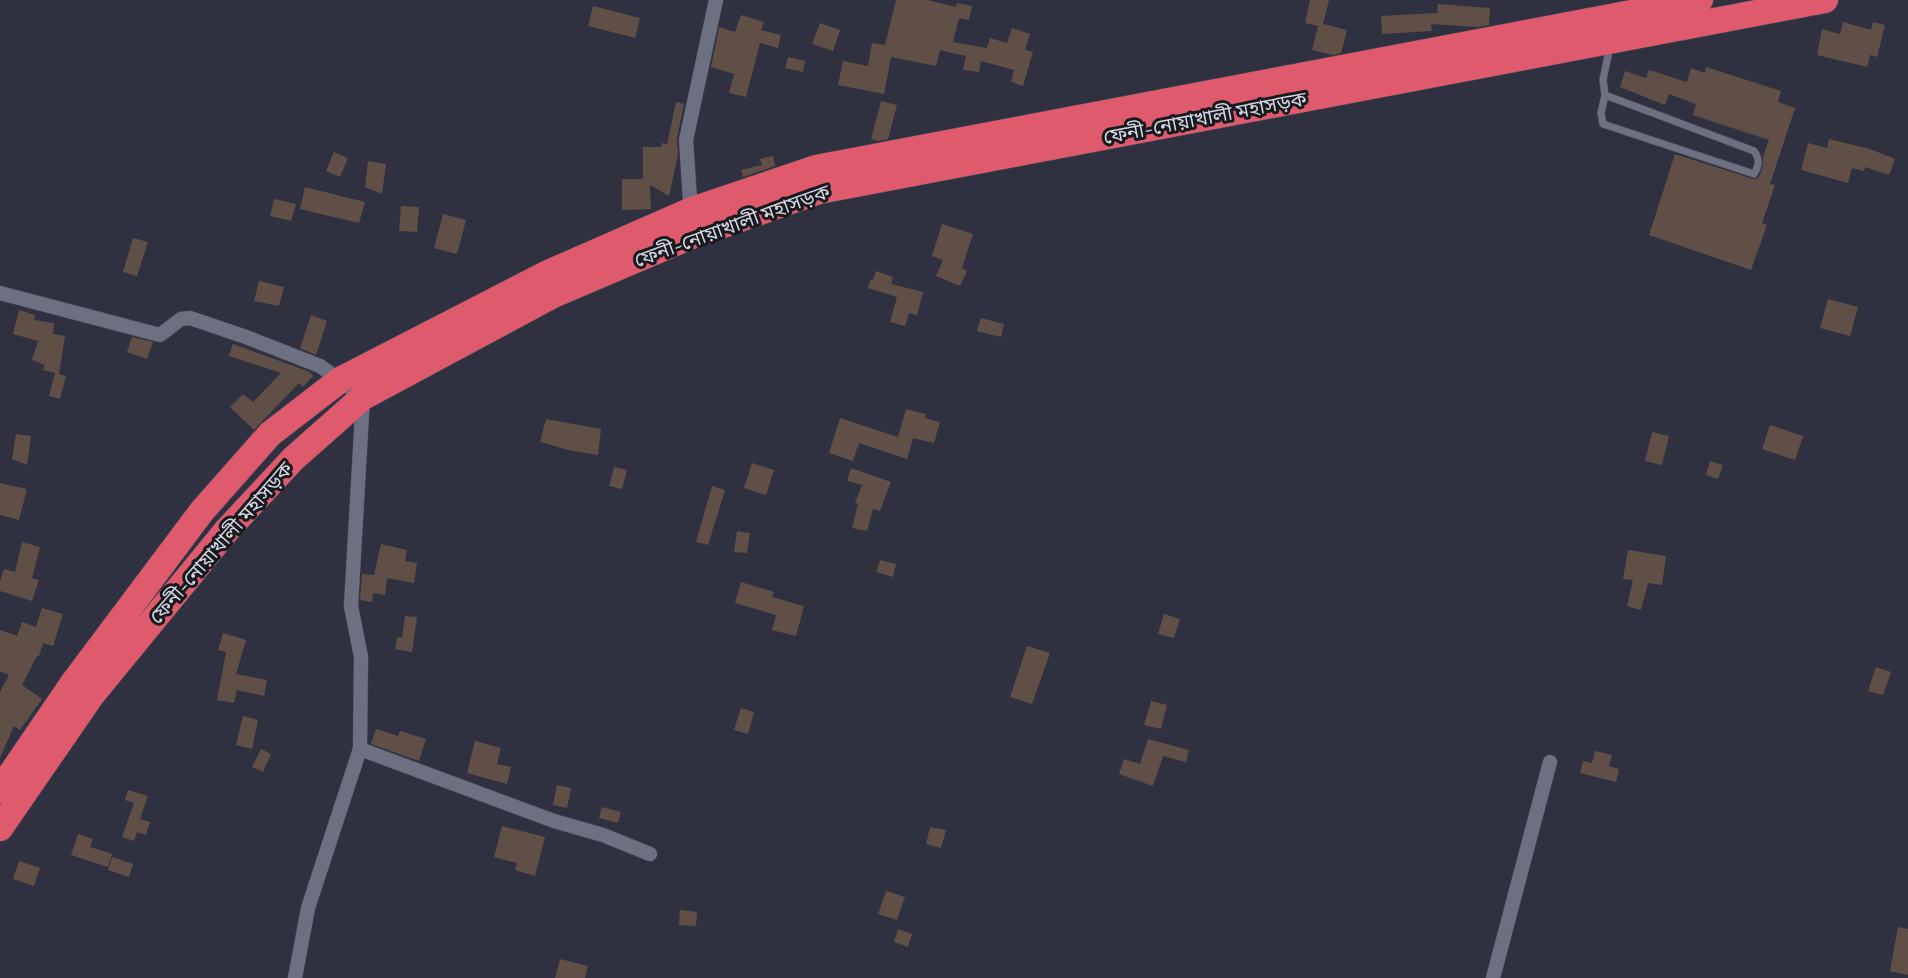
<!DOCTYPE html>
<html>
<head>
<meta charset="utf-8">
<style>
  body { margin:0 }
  canvas { display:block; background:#2f3140 }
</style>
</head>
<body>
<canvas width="1908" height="978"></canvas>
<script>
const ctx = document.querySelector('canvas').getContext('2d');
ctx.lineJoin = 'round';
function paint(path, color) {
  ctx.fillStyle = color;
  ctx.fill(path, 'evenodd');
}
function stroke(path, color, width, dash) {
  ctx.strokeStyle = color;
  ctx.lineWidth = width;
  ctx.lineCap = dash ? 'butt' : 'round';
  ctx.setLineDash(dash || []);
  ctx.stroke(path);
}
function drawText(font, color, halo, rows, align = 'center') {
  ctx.font = font + ' "Exo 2","Noto Sans Bengali",sans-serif';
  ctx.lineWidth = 6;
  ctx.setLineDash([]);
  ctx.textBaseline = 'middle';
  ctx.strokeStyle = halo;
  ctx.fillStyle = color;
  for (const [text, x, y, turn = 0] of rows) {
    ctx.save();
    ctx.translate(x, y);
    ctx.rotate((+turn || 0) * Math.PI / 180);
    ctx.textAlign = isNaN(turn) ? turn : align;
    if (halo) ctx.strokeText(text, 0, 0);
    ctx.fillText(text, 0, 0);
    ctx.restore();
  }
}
paint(new Path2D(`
  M896,0H927L956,7L957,3L972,6L969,20L959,18L953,42L987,48L990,38L1007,43L1012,28L1030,34L1025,50L1033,52L1023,86L1011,82L1014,70L981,61L979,72L963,70L966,56L940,50L936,66L891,57L884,94L838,85L843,61L868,66L872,43L885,45Z
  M1310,0H1329L1323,24L1347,30L1341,53L1333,55L1312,50L1318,26L1305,23Z
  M1438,4L1490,8L1489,25L1478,27L1431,24L1432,31L1382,34L1381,16L1437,13Z
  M593,6L640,18L635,38L588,26Z
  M741,15L764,22L761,30L781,35L778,48L760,43L746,97L729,93L734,74L711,67L719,27L735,32Z
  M1843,22L1871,30L1873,22L1885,25L1877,57L1870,55L1867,67L1817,55L1822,29L1840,34Z
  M820,23L840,30L833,51L812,44Z
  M788,57L805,61L803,72L785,68Z
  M1706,67L1781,91L1778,102L1795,108L1770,184L1775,185L1762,223L1767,225L1751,270L1649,235L1675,154L1753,179L1758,178L1762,170L1763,157L1769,140L1693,115L1696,104L1669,94L1665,105L1620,87L1625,71L1646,78L1649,70L1687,82L1691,68L1705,73Z
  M881,101L897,105L888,139L878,141L871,139Z
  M676,102L684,104L677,138L678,154L669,196L650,185L651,209L622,210V179H643V147H661L662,143L667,144Z
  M1829,139L1870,149L1895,159L1889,175L1865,167L1864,171L1852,168L1848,183L1801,170L1808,143L1827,148Z
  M334,152L348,158L340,177L326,171Z
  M773,156L775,166L743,177L741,170L762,165L760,159Z
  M368,161L386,164L382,194L365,187Z
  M305,187L365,202L359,223L300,209Z
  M274,199L296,204L291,221L270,216Z
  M401,206L419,207L417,232L399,231Z
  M443,214L466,220L457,254L434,248Z
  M942,224L973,234L962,268L967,271L960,286L936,276L943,260L932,256Z
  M133,238L148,242L137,276L123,272Z
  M876,271L893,277L891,284L923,292L917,315L909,313L905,326L890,322L897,297L868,288L871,279L873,280Z
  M259,281L284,287L279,306L254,301Z
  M1828,299L1858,307L1850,336L1820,328Z
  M19,310L35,315L34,320L54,323L53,334L65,336L59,374L43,370L45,365L32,360L38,341L13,334Z
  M311,315L327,321L316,355L300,348Z
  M981,318L1004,324L1001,337L977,331Z
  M132,337L153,342L147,359L127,352Z
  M233,344L310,372L313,376L303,387L299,383L254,430L230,407L243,394L253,402L281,373L229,356Z
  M55,373L66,376L60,399L49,396Z
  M906,409L926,414L925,418L940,422L934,443L913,438L907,459L859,443L853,461L829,453L840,418L898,437Z
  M546,419L601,429L598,455L572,451L540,442Z
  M1770,425L1803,436L1795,460L1762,449Z
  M1652,432L1669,436L1662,465L1645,461Z
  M16,434L31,436L27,465L12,459Z
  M1710,461L1723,465L1718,479L1706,475Z
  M752,463L774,470L766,495L744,488Z
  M614,467L627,470L622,489L609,486Z
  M851,468L891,482L880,511L873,509L867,531L852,528L858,504L855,503L862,485L847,481Z
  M0,483L27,489L19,520L0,515Z
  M712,486L725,490L708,545L696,542Z
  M737,531L750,533L747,553L734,552Z
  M22,542L40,547L32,578L39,580L32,601L0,591V581L4,569L15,572Z
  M381,544L407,550L405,561L417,563L414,583L387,578L385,595L373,593L372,602L360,600L362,574L374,575Z
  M1628,550L1666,556L1662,585L1648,583L1641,610L1627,606L1633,580L1623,579Z
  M880,560L896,564L893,577L876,572Z
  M741,582L774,592L772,597L804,606L796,636L772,630L776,615L735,603Z
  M42,608L63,614L53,646L43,643L39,656H37L22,685L42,699L20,730L14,726L0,758V692L9,675L0,671V630L17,636L22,622L36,627Z
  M1164,614L1180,619L1174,638L1158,634Z
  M405,616L417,617L412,652L395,649L397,637L402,638Z
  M223,633L246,640L236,674L267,680L264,696L237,690L234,703L217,700L226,652L218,650Z
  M1027,646L1050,653L1032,704L1010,697Z
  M1876,667L1891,672L1883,695L1868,691Z
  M1151,701L1167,705L1161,729L1144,725Z
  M741,708L754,712L748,734L734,730Z
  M243,716L258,720L252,749L236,745Z
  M376,729L398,736L400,731L426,739L419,761L371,744Z
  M1148,739L1189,750L1186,762L1163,756L1153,786L1119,774L1124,759L1140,764Z
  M475,741L501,748L497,764L511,767L507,784L467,773Z
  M261,749L271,754L263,772L252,767Z
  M1595,751L1612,755L1609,766L1619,769L1616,782L1580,773L1583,761L1592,763Z
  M557,785L571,788L567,808L553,805Z
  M128,790L148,796L140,819L150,822L146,835L137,832L134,841L122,837L134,803L125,800Z
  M602,807L621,812L618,823L599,818Z
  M502,826L545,837L535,876L515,870L517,863L494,857Z
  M930,827L946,830L941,848L926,844Z
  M78,834L93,839L90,847L112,854L108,867L71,855Z
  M112,857L133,864L129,877L108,870Z
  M19,861L40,868L34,886L13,879Z
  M886,891L905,897L897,920L878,914Z
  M680,910L697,912L696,926L679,925Z
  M1898,927L1908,929V975L1890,971Z
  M898,929L912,934L908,947L894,942Z
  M560,959L588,966L585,978H555Z`), '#604f47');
const lane = new Path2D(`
  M1605,95L1754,151C1760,159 1759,166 1754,174L1603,124L1601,113L1605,95L1603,80L1610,46`);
const street = new Path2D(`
  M691,214L686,140L716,0
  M0,293L160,335L181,319L190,318L246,337L320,366L363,397L351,606L361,657L360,749L308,908L295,978
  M360,749L554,821L603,835L650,854
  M1493,978L1550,762`);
const highway = new Path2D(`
  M0,790L73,683L202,511L270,434L340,380L546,274L692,210L816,168L1700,0
  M0,828L91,696L227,530L293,459L363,397L553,295L689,237L819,191L1825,0`);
stroke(lane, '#4c4e5a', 8);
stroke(street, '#4c4e5a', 15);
stroke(highway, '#4c4e5a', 27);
stroke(lane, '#6d7080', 7);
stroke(street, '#6d7080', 14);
stroke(highway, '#df5a6c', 26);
drawText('20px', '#d5d7e1', '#181a20', [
  ["ফেনী-নোয়াখালী মহাসড়ক",1205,118,-11],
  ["ফেনী-নোয়াখালী মহাসড়ক",732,226,-20],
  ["ফেনী-নোয়াখালী মহাসড়ক",221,543,-49]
]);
</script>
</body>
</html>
